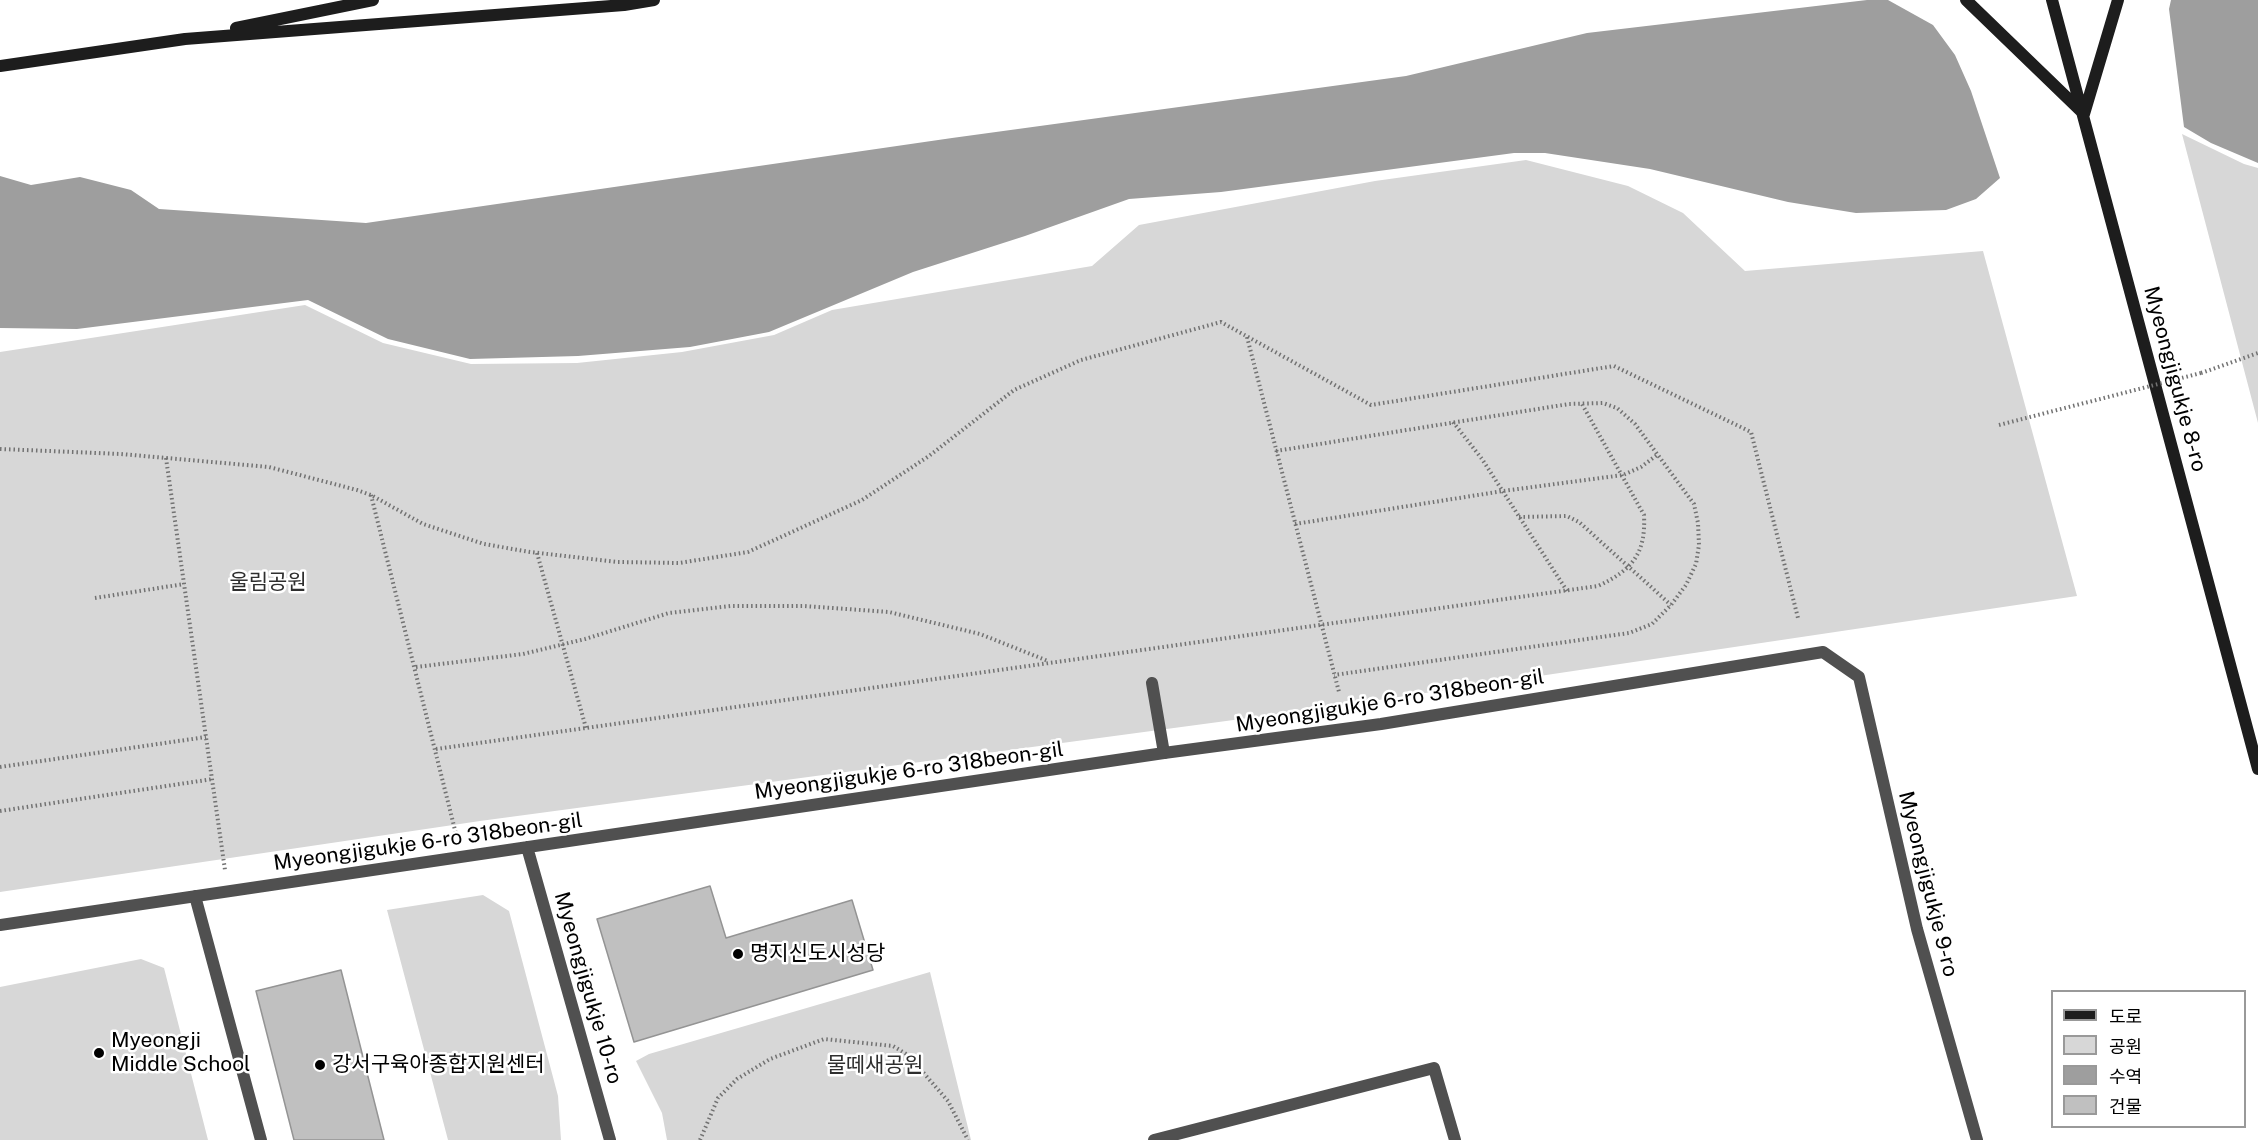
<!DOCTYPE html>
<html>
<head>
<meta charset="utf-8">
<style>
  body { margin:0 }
  #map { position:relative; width:2258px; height:1140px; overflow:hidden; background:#fff; font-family:"Public Sans","Noto Sans KR",sans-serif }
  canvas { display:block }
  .legend { position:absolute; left:2051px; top:990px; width:195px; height:138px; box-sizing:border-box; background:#fff; border:2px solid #999; margin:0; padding:8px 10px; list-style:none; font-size:18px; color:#000 }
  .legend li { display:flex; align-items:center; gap:12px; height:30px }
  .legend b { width:30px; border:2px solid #999 }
</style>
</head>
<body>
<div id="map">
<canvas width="2258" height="1140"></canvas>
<ul class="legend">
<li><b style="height:8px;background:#1d1d1d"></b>도로</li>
<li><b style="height:16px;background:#d7d7d7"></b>공원</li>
<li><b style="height:16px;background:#9e9e9e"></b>수역</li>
<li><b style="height:16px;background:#c0c0c0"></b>건물</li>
</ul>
</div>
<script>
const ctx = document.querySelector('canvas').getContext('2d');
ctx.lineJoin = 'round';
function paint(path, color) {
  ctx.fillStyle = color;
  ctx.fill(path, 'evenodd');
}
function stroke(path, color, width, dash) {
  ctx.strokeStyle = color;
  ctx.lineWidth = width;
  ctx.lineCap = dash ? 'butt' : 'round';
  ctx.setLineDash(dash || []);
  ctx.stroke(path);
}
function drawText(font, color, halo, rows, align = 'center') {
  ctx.font = font + ' "Public Sans","Noto Sans KR",sans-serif';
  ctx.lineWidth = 5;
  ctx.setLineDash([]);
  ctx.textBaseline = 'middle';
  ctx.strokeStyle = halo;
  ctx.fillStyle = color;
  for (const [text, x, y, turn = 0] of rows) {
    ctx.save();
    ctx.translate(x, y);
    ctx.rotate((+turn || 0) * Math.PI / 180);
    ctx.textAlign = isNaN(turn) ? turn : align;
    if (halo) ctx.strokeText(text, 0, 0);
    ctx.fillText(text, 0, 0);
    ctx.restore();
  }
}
paint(new Path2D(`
  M2182,134L2244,164L2258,168V423Z
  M1526,160L1628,186L1683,213L1745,271L1983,251L2077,596L1338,706L480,821L0,892V352L305,305L383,343L471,364L577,363L682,352L774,335L832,310L1092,266L1139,225L1375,181Z
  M483,895L509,911L558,1096L561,1140H448L387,910Z
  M141,959L164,968L208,1140H0V987Z
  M930,972L971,1140H667L662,1113L636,1061L649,1054Z`), '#d7d7d7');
paint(new Path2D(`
  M1867,0H1888L1933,25L1955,55L1971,91L2000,178L1976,199L1946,210L1856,213L1788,202L1650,169L1545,153H1514L1221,192L1129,199L1025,236L913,272L769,332L690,347L578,356L470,359L388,339L308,300L77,329L0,328V176L31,185L80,177L131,190L159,209L366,223L952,138L1406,76L1587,33Z
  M2171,0H2258V163L2211,143L2184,127L2169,9Z`), '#9e9e9e');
const building = new Path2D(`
  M710,886L726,938L852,900L873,970L634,1042L597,919Z
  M341,970L384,1140H294L256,991Z`);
paint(building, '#c0c0c0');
stroke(building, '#949494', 1.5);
stroke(new Path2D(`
  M1247,337L1339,692
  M2201,373L2258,353
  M1453,422L1482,459L1567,591
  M0,449L121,454L269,467L357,490L371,495L423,524L484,544L530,552L618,562L679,563L748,552L862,500L929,456L1014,390L1081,360L1221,322L1371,405L1614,366L1751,432L1798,618
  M1276,451L1569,404L1603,403L1617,408L1635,424L1694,504L1698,523L1699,545L1696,564L1686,585L1671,605L1652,624L1629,633L1334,675
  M166,458L225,870
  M371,495L456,834
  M1519,517L1567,516L1579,522L1671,605
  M1295,524L1503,491L1623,475L1641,467L1657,455
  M537,553L586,728
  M95,598L184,584
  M416,667L523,654L585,639L669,613L731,606H804L889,612L980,634L1048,661
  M436,749L1598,586C1632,570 1646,554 1644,515L1582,404
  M0,767L206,737
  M0,811L213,779
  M700,1140L718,1098L737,1079L770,1059L824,1039L893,1046L908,1055L948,1101L968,1140`), '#727272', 4, [1.5, 3]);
stroke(new Path2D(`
  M1152,683L1164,753`), '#505050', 12);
stroke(new Path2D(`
  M527,847L610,1140
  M195,896L261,1140
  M0,925L1164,753L1381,724L1823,652L1859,677L1917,929L1977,1140
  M1154,1140L1434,1068L1455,1140`), '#505050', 12);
stroke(new Path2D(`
  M1966,0L2084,114L2118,0
  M2052,0L2258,769
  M236,28L373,0
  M0,66L185,39L624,5L654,0`), '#1d1d1d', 12);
stroke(new Path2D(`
  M1999,425L2201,373`), '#727272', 4, [1.5, 3]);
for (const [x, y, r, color] of [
  [738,954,6,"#000"],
  [99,1053,6,"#000"],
  [320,1065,6,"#000"]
]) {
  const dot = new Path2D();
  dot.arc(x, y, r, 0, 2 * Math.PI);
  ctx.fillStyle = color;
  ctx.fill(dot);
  stroke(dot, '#fff', 2);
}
drawText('21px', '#000', '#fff', [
  ["Myeongjigukje 8-ro",2175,379,75],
  ["Myeongjigukje 6-ro 318beon-gil",1390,701,-9],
  ["Myeongjigukje 6-ro 318beon-gil",909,771,-8],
  ["Myeongjigukje 6-ro 318beon-gil",428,842,-8],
  ["Myeongjigukje 9-ro",1928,884,76],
  ["Myeongjigukje 10-ro",588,988,74]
]);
drawText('21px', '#2e2e2e', '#fff', [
  ["울림공원",268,583],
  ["물떼새공원",875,1066]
]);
drawText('21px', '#000', '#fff', [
  ["명지신도시성당",750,954],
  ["Myeongji",111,1041],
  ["Middle School",111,1065],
  ["강서구육아종합지원센터",332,1065]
], 'left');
</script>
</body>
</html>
